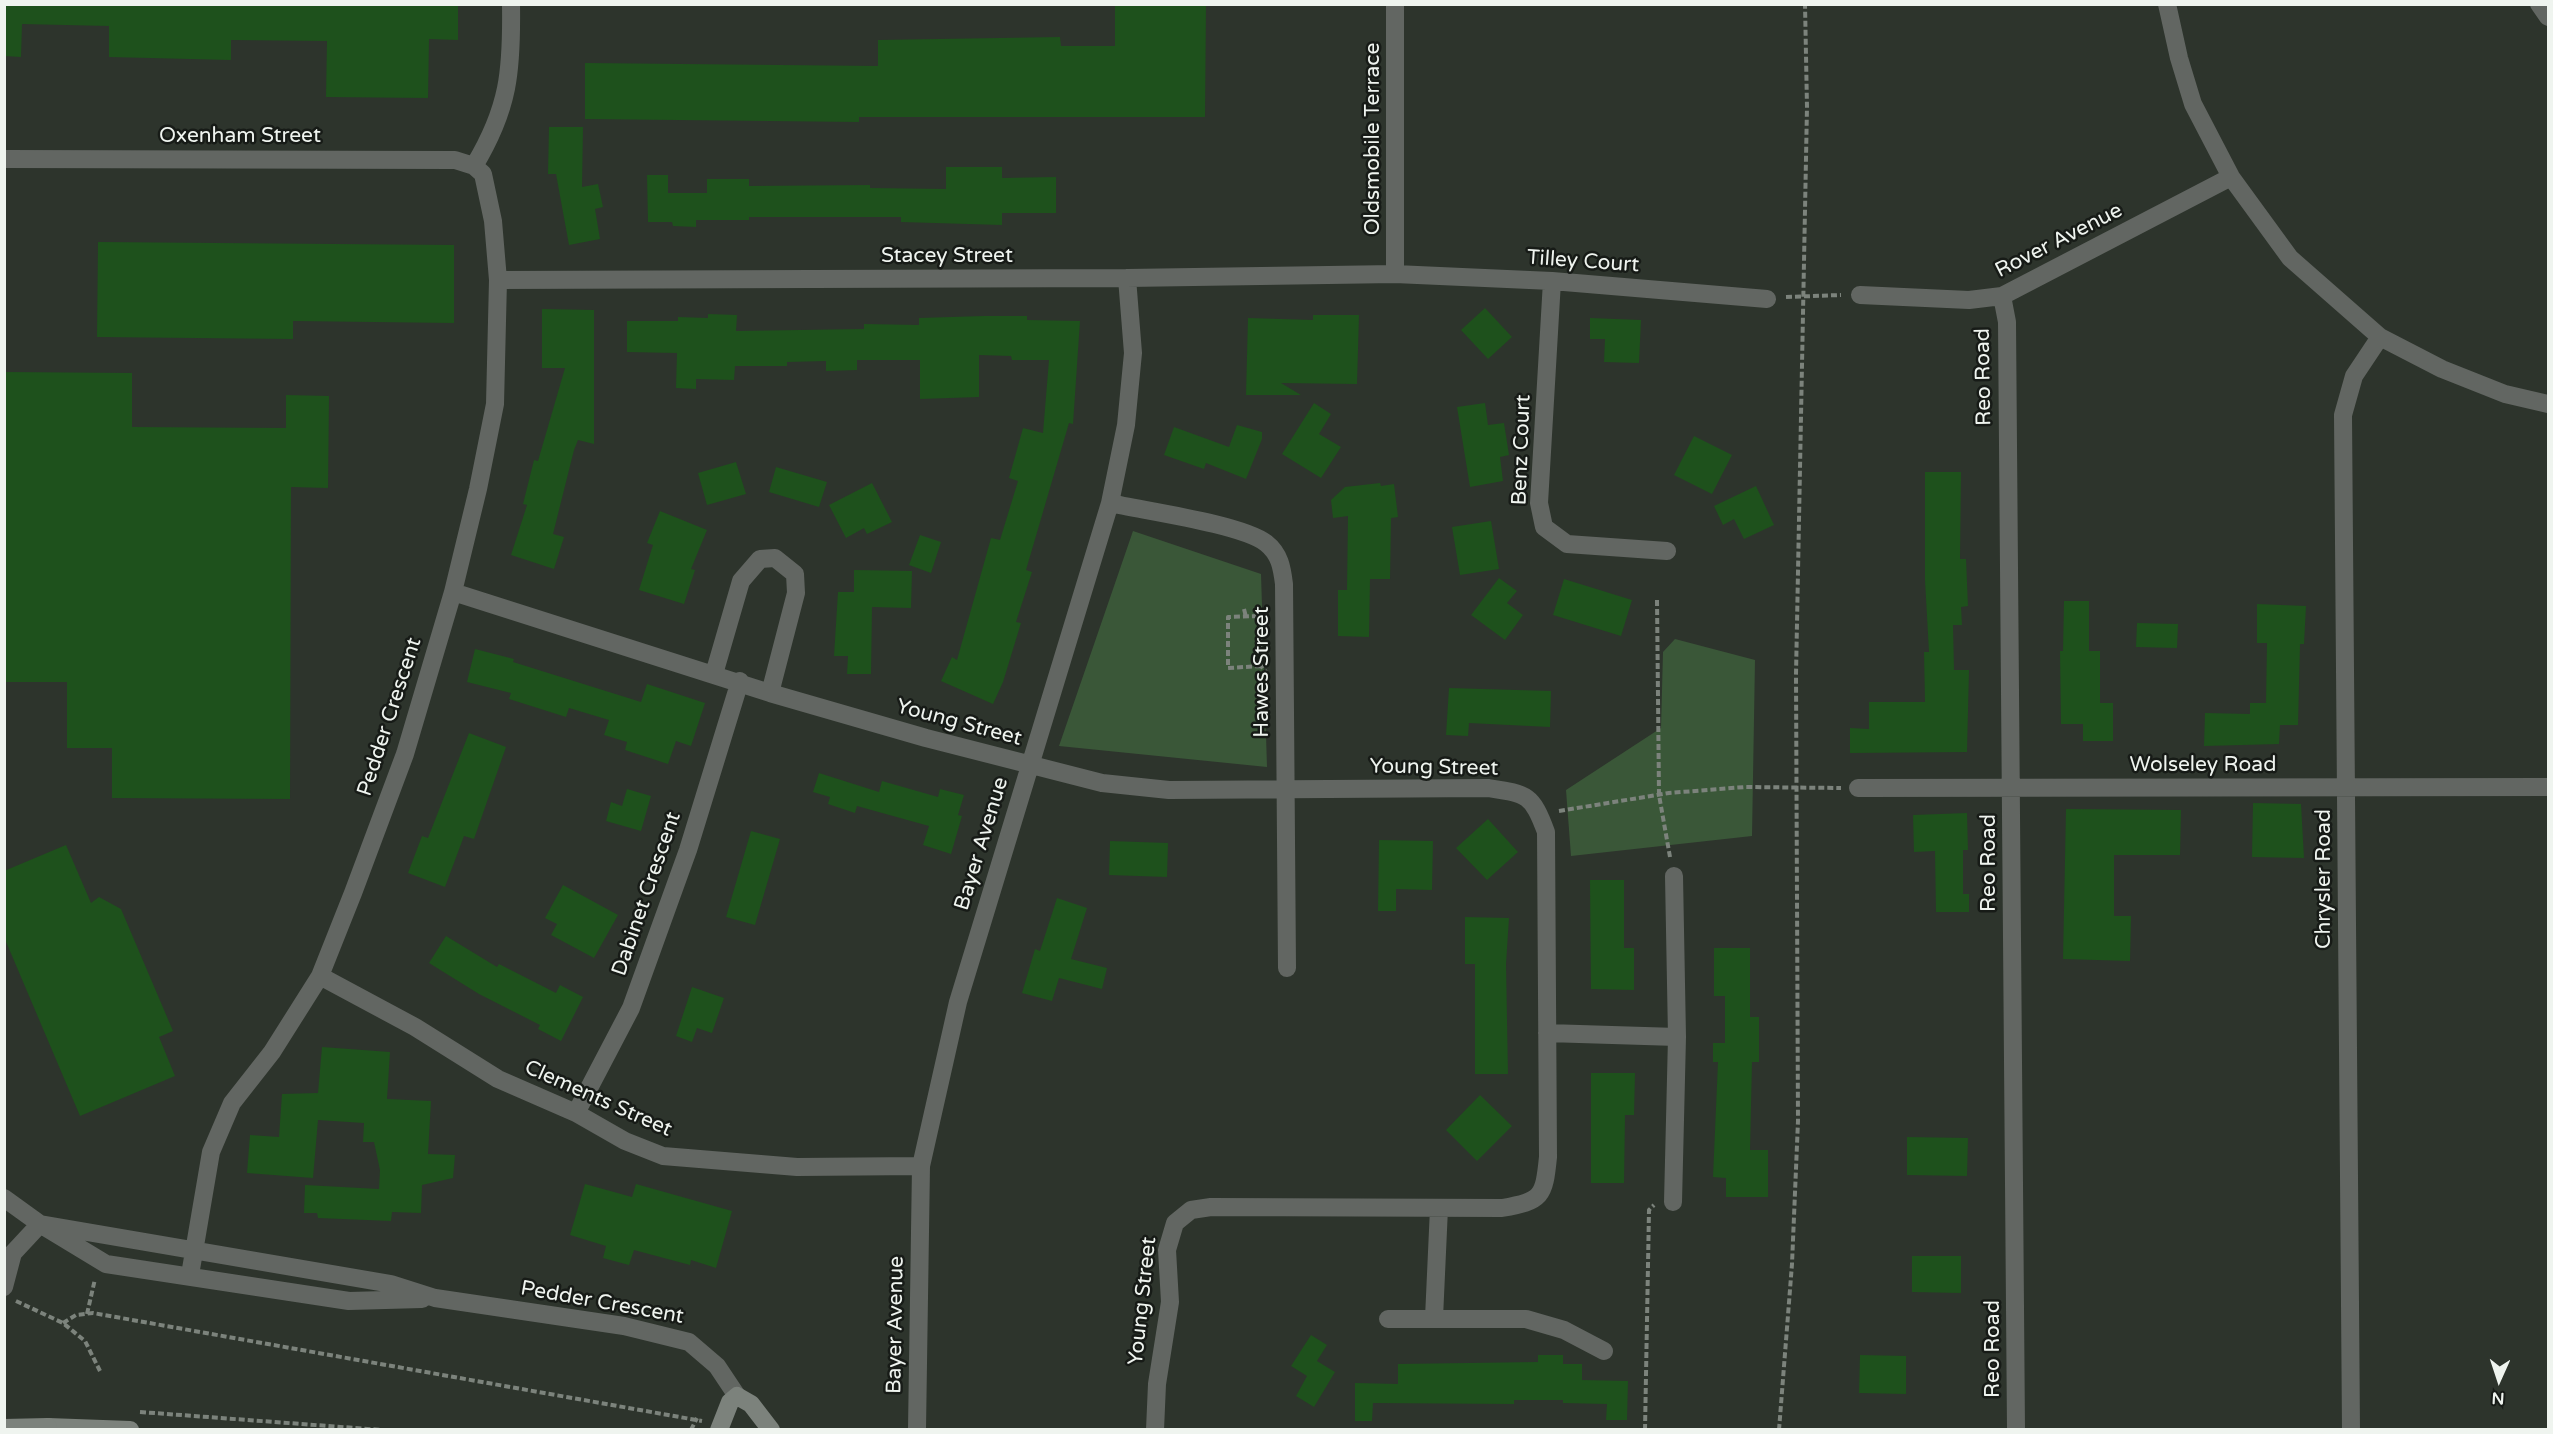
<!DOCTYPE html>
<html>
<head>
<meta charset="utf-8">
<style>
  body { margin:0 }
  #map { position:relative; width:2553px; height:1434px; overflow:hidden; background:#2d342c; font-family:"Varela Round",sans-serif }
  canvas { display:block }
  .frame { position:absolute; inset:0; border:6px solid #eff4ef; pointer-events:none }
  .north { position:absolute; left:2469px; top:1350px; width:60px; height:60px; -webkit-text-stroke:4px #171b17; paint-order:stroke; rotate:183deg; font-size:16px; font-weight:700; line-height:24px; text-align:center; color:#eff4ef }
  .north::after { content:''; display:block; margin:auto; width:21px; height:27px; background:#eff4ef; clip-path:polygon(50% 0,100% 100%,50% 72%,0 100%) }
</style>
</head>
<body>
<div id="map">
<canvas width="2553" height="1434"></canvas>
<div class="frame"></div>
<div class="north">N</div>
</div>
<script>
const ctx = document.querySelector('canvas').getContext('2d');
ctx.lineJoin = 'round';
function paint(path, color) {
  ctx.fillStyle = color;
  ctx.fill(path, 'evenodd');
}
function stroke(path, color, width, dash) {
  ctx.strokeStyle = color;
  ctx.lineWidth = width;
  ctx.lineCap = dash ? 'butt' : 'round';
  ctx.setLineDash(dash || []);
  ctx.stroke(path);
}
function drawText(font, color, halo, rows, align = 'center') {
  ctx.font = font + ' "Varela Round",sans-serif';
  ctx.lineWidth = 5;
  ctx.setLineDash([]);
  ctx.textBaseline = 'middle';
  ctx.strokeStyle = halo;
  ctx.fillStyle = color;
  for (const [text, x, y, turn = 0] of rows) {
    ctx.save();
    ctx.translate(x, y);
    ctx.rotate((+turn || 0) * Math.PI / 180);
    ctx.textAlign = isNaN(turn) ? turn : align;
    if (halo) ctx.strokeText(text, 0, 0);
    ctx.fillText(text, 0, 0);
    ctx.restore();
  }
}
paint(new Path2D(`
  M1133,531L1261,574L1267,767L1059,746Z
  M1675,639L1755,660L1752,836L1571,856L1566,790L1661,728L1663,652Z`), '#3a5738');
paint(new Path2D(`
  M4,4H458V40L429,39L428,98L326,97L327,41L231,40V60L109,57V26L22,24L21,57L4,56Z
  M1115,4H1206L1205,117H859V122L585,119V63L878,66V40L1060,37L1061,46H1115Z
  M549,127H583L582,187L598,184L603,207L595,209L600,239L569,245L556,174H548Z
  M946,167H1002V178L1056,177V213H1002V225L901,222V217H749V220H696V227L673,226L672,222H648L647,175H668V193H707V179H749V186L870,185V188L946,189Z
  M98,242L454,245V323L293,321V339L97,337Z
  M1485,308L1512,337L1488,359L1461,330Z
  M542,309L594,310V444L578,440L574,450L553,534L564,537L554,569L511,555L527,505L523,504L534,460L538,461L565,368H542Z
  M708,314L737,315L736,331L864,329V324L919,325V318L984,316H1027V320L1080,321L1073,424L1069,423L1026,570L1032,572L1016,622L1021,623L1003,682L993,704L941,681L952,657L957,660L991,538L1000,540L1018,481L1009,478L1023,428L1043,433L1049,360H1012L1011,356L979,355V397L920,399V360H857V370L826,371V361L787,362V366H735L734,380L696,379V389L676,388L677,353L627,352V321H678V317L708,318Z
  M1313,315H1359L1357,384L1281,383L1301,395H1246L1248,318L1313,320Z
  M1590,318L1641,320L1639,363L1604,362L1605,339H1590Z
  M4,372L132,373V427L286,428V395L329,396L328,488L291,487L290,799L112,798V748H67V682H4Z
  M1314,403L1331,414L1319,434L1341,447L1321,478L1282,454Z
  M1485,403L1488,425L1504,423L1509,455L1500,457L1503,481L1470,487L1457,407Z
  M1237,425L1262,432V439L1246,479L1206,463L1204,469L1164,455L1174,427L1229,447Z
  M1694,436L1732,455L1712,494L1674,475Z
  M736,462L746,494L707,505L698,473Z
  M776,467L827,482L819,507L769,492Z
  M1925,472H1961L1960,559H1966L1968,606L1961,607L1962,625H1953L1954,670H1969L1967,752L1850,753V728L1869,729V702H1925L1924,652H1929L1925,580Z
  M872,483L892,522L867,534L864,528L846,538L829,505Z
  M1380,483L1381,486L1394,484L1398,517L1391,518L1390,579H1370L1369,637L1338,636V590H1347L1348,516L1333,518L1331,500L1345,487Z
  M1756,486L1774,525L1744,539L1734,519L1723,525L1714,506Z
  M660,511L707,530L691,569L695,570L684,604L639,590L653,545L647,543Z
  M1491,521L1499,569L1460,575L1452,527Z
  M920,535L941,542L931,573L909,565Z
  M854,570L912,571L911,608L872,607L871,674H847L848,656H834L838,592H854Z
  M1499,578L1517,591L1507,603L1523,615L1505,640L1471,615Z
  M1564,579L1632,600L1621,636L1553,615Z
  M2064,601H2089V651H2100V703H2113V741H2083V724H2061L2060,651H2063Z
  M2257,604L2306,606L2304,644H2300L2298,725H2280L2279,744L2204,746L2205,713L2250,714V703H2266L2267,643H2257Z
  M2137,623L2178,624L2177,648L2136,647Z
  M475,649L514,659L513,662L641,702L647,684L705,703L691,746L676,741L668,764L625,750L627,742L604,735L609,720L569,708L566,717L509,699L511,693L467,682Z
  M1449,688L1551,691L1550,727L1469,723L1468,736L1446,735Z
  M469,733L506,747L474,839L464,836L445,887L408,873L422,836L428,838Z
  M819,773L879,792L882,781L938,797L940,789L964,795L958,815L962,816L951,854L923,845L929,826L857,806L855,813L828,804L830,797L813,792Z
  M627,789L651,796L641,831L606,821L611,802L622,806Z
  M2253,803L2301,804L2304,858L2252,857Z
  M2066,809L2181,810L2180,855H2114V916H2131L2130,961L2063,959Z
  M1967,813L1968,850H1963V894H1969V912H1936L1935,851L1914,852L1913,815Z
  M1488,819L1518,852L1487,880L1456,848Z
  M751,831L780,839L755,925L726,917Z
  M1379,840L1433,841L1432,890L1396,889V911H1378Z
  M1110,841L1168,843L1167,877L1109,875Z
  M66,845L91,903L99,897L121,909L173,1031L159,1037L175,1076L80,1116L4,937V871Z
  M1590,880H1624V948H1634V990L1591,989Z
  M563,885L618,915L594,958L551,935L557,924L545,918Z
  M1057,898L1087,908L1071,959L1107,968L1102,989L1059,978L1052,1001L1022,993L1035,949L1040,951Z
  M1465,917L1509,918L1506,964L1508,1074H1475V964H1465Z
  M446,936L497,967L499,964L556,993L560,985L583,997L561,1041L538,1029L540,1025L479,994L429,963Z
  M1714,948H1750V1017H1759V1062H1752L1750,1150H1768V1197H1726V1178L1713,1177L1718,1062H1713V1043H1725V996H1714Z
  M692,987L724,998L712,1033L697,1028L692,1042L676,1036Z
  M322,1047L390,1052L387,1099L431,1101L428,1154L455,1155L453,1178L422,1185L421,1213L392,1212L391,1221L318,1218L317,1213H304L305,1185L379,1189L380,1170L374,1142H363L364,1123L318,1120L313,1178L247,1173L250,1135L279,1137L282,1094L318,1093Z
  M1591,1073H1635L1634,1115H1625L1624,1183H1591Z
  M1480,1095L1512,1126L1477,1161L1446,1130Z
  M1907,1137L1968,1138L1967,1176L1907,1175Z
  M585,1184L632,1197L636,1184L732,1211L716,1268L691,1260L690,1265L634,1250L629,1265L603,1258L606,1246L570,1235Z
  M1912,1256H1961V1293L1912,1292Z
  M1311,1335L1327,1345L1317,1361L1335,1372L1314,1407L1296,1396L1307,1376L1291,1366Z
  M1538,1355H1563V1364H1582V1380L1628,1381L1627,1420H1606L1607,1404L1563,1403V1400H1514V1404L1373,1403L1372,1421H1355V1383L1398,1384V1364L1538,1362Z
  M1860,1355L1906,1356V1394L1859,1393Z`), '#1e511c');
stroke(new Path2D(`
  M1786,297L1841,295
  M1657,600L1659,795L1670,857
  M1244,609L1246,617
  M1261,666L1228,668V617L1259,616L1261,666L1266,672
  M1559,811L1669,793L1745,787L1841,788
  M16,1301L63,1323L85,1341L100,1371
  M87,1314L95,1279
  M63,1323L76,1315L93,1313L702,1421
  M140,1412L382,1430
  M691,1430L697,1418
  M1645,1430L1649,1210L1654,1205
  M1779,1430L1792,1264L1798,1121L1796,675L1807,107L1805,4`), '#7c837c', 4, [6, 3]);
stroke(new Path2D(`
  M1395,4V274
  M2167,4L2179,58L2193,104L2231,177L2290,258L2380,337L2442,369L2505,394L2548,404
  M2539,4L2548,17
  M4,159L455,160L474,166L483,174L493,221L498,280L495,404L478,489L453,592L405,754L353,893L320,976L272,1052L232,1103L211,1152L190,1275
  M474,166C509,108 512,71 511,4
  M498,280L1127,278L1395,274L1552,281L1767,299
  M1552,281L1539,503L1544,527L1567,544L1667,551
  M1860,295L1969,300L2002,296L2231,177
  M2002,296L2007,322L2016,1430
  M1110,503C1145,511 1241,524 1266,543C1280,554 1282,568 1284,584L1287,968
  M453,592L770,693L926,738L1102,783L1169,790L1488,788C1527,794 1532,794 1546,832L1548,1157C1544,1197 1542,1201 1502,1208L1211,1207L1191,1210L1175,1223L1167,1250L1170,1302L1157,1384L1155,1430
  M714,674L741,581L760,559L775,558L795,574L796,593L770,693
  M1858,788L2548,787
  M320,976L415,1027L498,1079L576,1113L625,1141L663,1156L797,1167L921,1166
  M1547,1033L1677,1037
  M576,1113L631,1008L688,850L740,681
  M4,1198L40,1224L106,1264L349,1301L422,1299
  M1673,1202L1677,1037L1674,876
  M40,1224L391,1284L435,1298L624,1326L689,1342L717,1366L737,1396
  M4,1287L13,1253L40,1224
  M1434,1318L1439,1208
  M1388,1319H1526L1564,1330L1604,1351
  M917,1429L921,1166L958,1002L1110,503L1126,425L1133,353L1127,278
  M2351,1430L2343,415L2354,376L2380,337`), '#626662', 18);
stroke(new Path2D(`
  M48,1427L130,1430
  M719,1430L730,1402L737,1396L751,1404L771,1430`), '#7c827c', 18);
stroke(new Path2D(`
  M4,1428L48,1427`), '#7c827c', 18);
drawText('21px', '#eff4ef', '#171b17', [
  ["Oxenham Street",240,136],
  ["Oldsmobile Terrace",1373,139,-90],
  ["Rover Avenue",2059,241,-27],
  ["Stacey Street",947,256],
  ["Tilley Court",1583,262,4],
  ["Reo Road",1984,377,-91],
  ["Benz Court",1522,450,-88],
  ["Hawes Street",1262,672,-90],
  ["Pedder Crescent",390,717,-72],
  ["Young Street",959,723,15],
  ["Wolseley Road",2203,765],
  ["Young Street",1434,768,1],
  ["Bayer Avenue",982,844,-73],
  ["Reo Road",1989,863,-90],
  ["Chrysler Road",2324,879,-90],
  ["Dabinet Crescent",647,894,-71],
  ["Clements Street",598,1099,24],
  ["Young Street",1143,1301,-84],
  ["Pedder Crescent",602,1303,10],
  ["Bayer Avenue",896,1325,-89],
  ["Reo Road",1993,1349,-90]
]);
</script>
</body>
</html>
